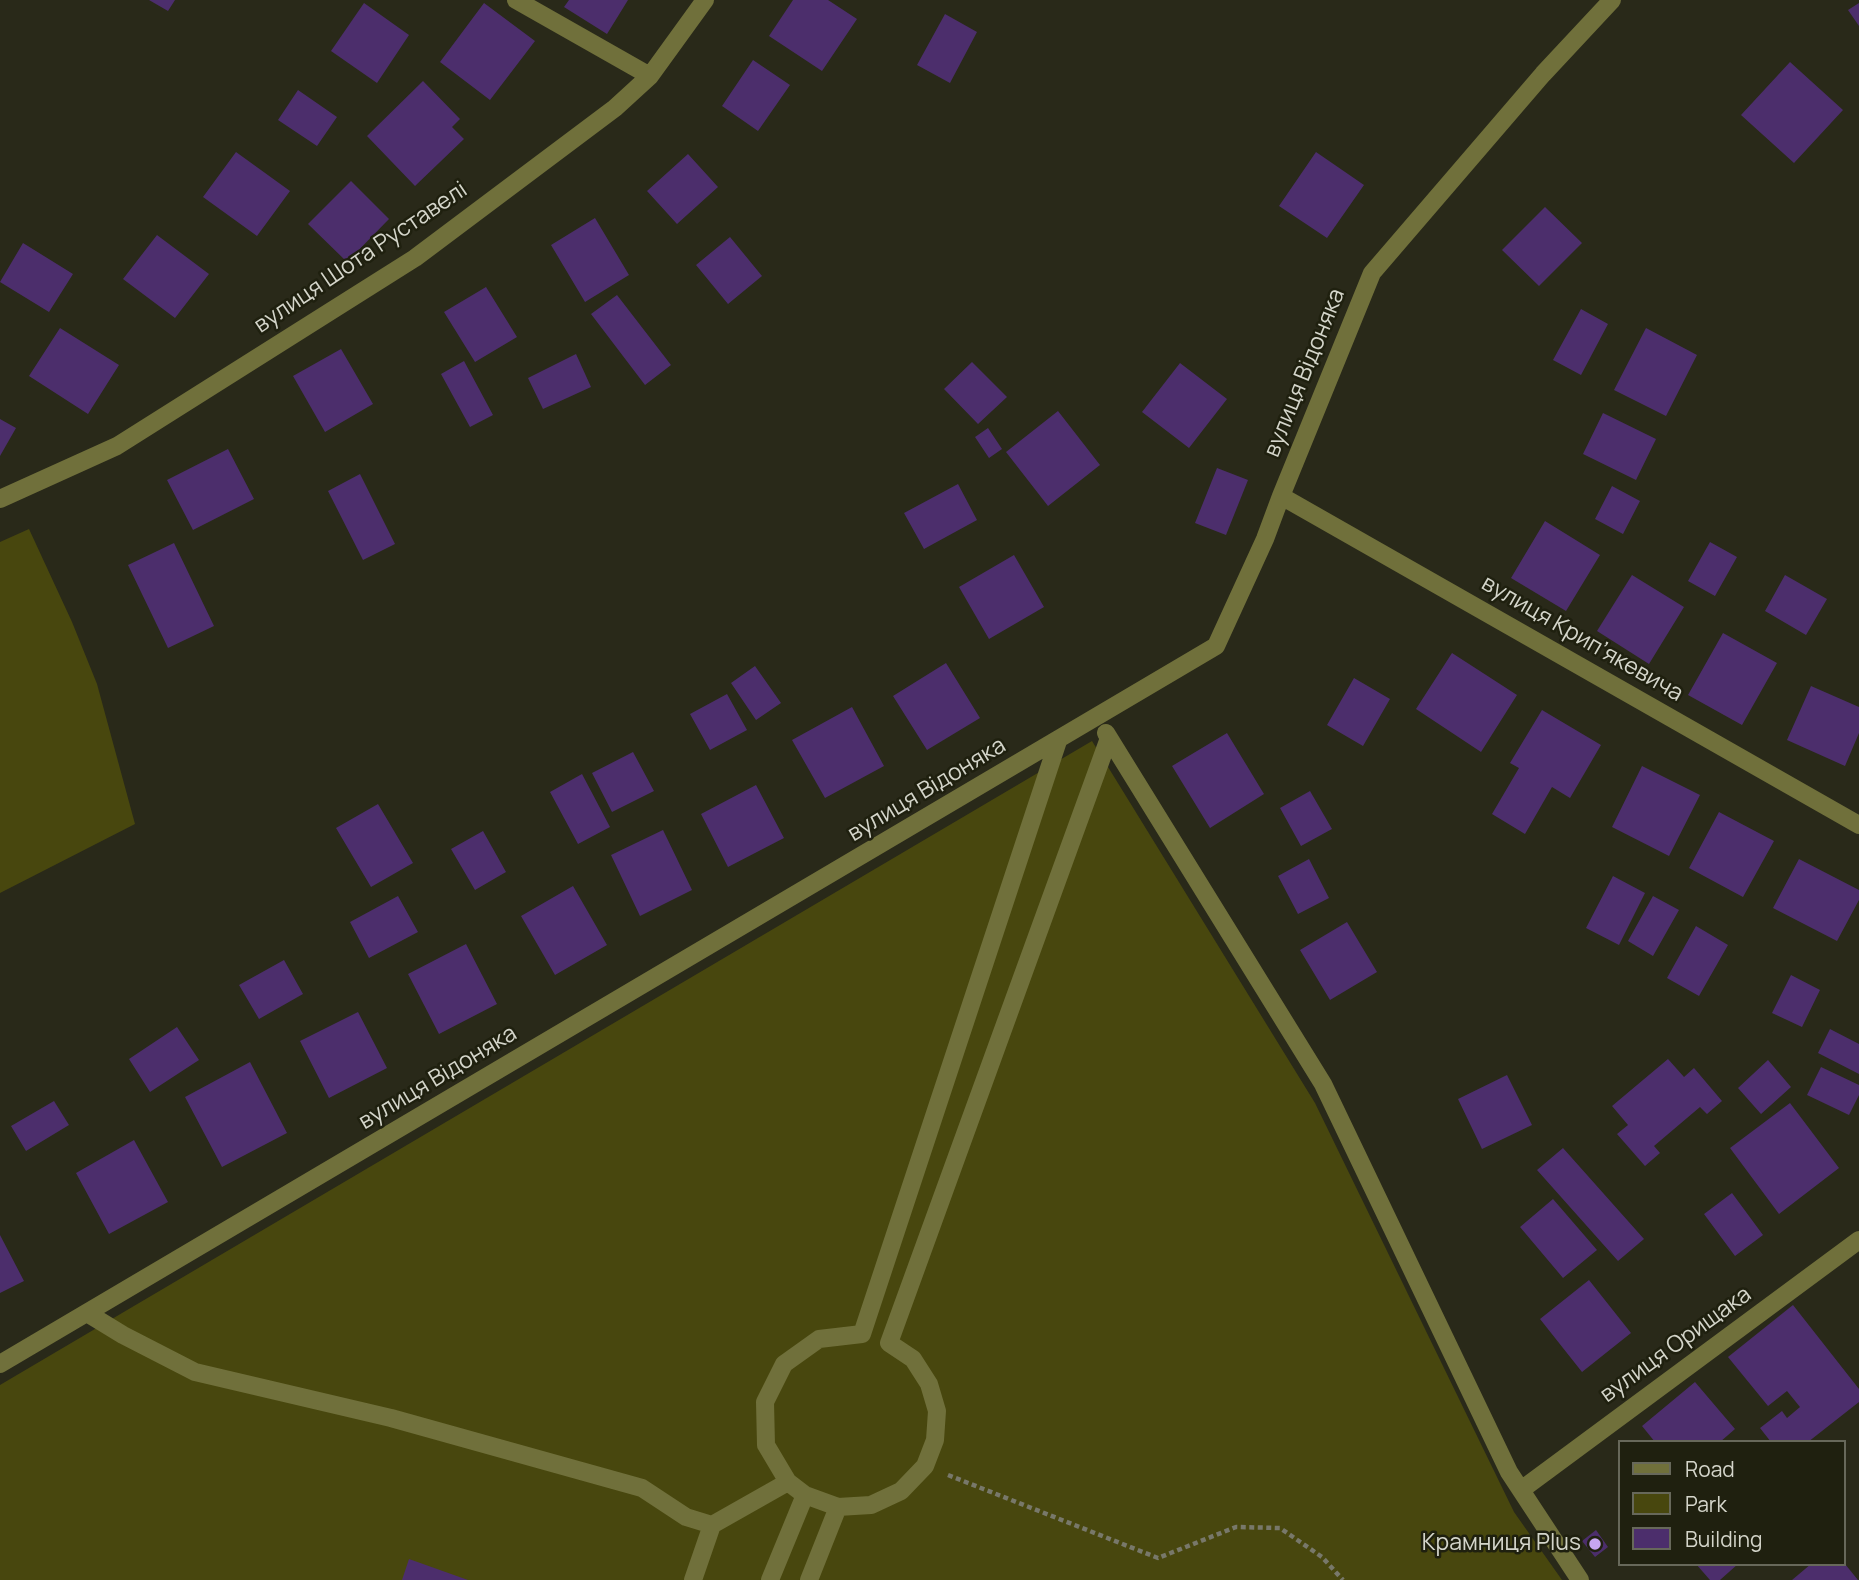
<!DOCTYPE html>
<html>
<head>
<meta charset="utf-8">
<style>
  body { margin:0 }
  #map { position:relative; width:1859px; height:1580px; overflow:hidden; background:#292919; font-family:Manrope,sans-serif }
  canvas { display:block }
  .legend { position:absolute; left:1618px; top:1440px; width:228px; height:126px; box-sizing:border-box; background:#1f200f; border:2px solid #67685a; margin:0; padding:9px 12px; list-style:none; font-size:21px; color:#d4d5ca }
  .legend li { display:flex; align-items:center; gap:14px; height:35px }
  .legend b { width:35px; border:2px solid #67685a }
</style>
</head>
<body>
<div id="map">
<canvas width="1859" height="1580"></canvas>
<ul class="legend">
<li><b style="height:9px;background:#70703b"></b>Road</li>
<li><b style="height:19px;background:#48470e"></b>Park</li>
<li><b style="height:19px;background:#4c2e6c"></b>Building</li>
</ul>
</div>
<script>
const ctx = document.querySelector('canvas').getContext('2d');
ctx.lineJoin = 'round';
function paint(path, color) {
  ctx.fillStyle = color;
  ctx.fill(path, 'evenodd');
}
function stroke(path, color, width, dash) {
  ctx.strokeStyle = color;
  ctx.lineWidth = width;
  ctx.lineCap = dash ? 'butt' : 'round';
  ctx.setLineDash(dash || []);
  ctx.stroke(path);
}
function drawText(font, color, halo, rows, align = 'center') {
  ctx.font = font + ' Manrope,sans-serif';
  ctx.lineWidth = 5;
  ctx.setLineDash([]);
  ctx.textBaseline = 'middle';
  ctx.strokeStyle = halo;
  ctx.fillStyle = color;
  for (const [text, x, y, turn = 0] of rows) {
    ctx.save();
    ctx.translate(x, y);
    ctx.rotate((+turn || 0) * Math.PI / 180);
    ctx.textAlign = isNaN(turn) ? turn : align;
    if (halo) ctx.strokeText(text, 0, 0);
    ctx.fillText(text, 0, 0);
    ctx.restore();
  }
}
paint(new Path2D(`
  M29,529L72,622L97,684L135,824L0,893V542Z
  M1092,741L1315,1103L1514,1512L1562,1580H0V1385Z`), '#48470e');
paint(new Path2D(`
  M149,0H175L168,11Z
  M569,0H628L607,34L564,7Z
  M793,0H828L857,19L822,71L769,36Z
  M364,3L409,35L377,83L331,51Z
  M484,3L535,41L490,100L440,62Z
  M1859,3V26L1848,10Z
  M945,14L977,32L950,83L917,65Z
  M753,60L790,85L758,131L722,106Z
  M1790,62L1843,110L1794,163L1741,115Z
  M423,81L460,119L452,127L464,139L415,186L367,136Z
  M298,90L337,117L317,146L278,120Z
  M236,152L290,191L257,236L203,197Z
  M1316,152L1364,185L1327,238L1279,206Z
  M688,154L718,187L677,224L647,191Z
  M351,181L389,219L347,262L308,224Z
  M1545,207L1582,243L1539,286L1502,250Z
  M595,218L629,275L585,302L551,245Z
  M157,235L209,274L175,318L123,279Z
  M730,237L762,276L728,304L696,265Z
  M23,243L73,274L49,312L0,282Z
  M486,287L517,337L475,362L444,312Z
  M617,295L671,365L645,385L591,314Z
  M1581,309L1608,324L1581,375L1553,360Z
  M60,328L119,365L88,414L29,376Z
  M1646,328L1697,355L1666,416L1614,390Z
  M341,349L373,404L325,432L293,376Z
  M576,354L591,387L543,409L528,378Z
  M464,361L493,415L470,427L441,374Z
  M972,362L1007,397L978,424L944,389Z
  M1180,363L1227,399L1189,448L1142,412Z
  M1058,411L1100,465L1048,506L1006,452Z
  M1603,413L1656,439L1636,480L1583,454Z
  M0,419L16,428L0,456Z
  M988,428L1002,449L989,458L975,437Z
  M228,449L254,499L193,530L167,480Z
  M1217,468L1248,480L1226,535L1195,523Z
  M360,474L395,544L363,560L328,491Z
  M958,484L977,520L924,549L904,513Z
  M1612,486L1640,501L1623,534L1595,519Z
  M1545,521L1600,555L1566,611L1511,578Z
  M1710,542L1737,557L1715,596L1688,581Z
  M174,543L214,626L168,648L128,565Z
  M1014,555L1044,607L989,639L959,587Z
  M1632,575L1684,607L1649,664L1597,631Z
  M1785,575L1827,599L1806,635L1765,611Z
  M1723,633L1777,663L1742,725L1688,695Z
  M1452,653L1517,695L1481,752L1416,709Z
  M946,663L980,718L927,750L893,696Z
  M755,666L781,703L756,720L731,683Z
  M1354,678L1390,699L1363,746L1327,725Z
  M1811,686L1859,707V733L1845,766L1787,740Z
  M727,694L747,730L710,750L690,714Z
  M852,707L884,766L825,798L792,740Z
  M1542,710L1601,745L1570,798L1552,787L1525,834L1492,814L1519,768L1510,763Z
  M1227,733L1264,794L1210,828L1172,766Z
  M633,752L654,791L612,812L592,773Z
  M1642,766L1700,795L1669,856L1612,827Z
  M582,774L610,827L578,844L550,792Z
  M756,785L784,838L728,867L701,814Z
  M1310,791L1332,829L1301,846L1280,808Z
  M378,804L413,863L371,887L336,828Z
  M1719,812L1774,841L1743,897L1689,868Z
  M663,830L692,890L640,916L611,855Z
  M483,831L506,872L475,890L451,849Z
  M1309,859L1329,898L1298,914L1278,876Z
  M1799,859L1859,890V900L1837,941L1773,908Z
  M1613,876L1645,893L1619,945L1586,928Z
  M573,886L607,945L555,975L521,916Z
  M398,896L418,932L369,958L350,922Z
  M1653,896L1679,910L1653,956L1628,941Z
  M1347,922L1377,972L1330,1000L1300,950Z
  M1696,926L1728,945L1699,996L1667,978Z
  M466,944L497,1004L439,1034L408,974Z
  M284,960L303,994L259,1019L239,985Z
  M1791,975L1820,990L1802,1027L1772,1013Z
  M358,1012L387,1068L329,1098L300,1041Z
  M177,1027L199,1060L150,1092L129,1059Z
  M1830,1029L1859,1044V1074L1818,1053Z
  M1668,1059L1684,1077L1694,1068L1722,1101L1707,1114L1700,1107L1654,1146L1660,1153L1645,1166L1617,1134L1628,1125L1612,1106Z
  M1768,1060L1791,1087L1761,1114L1738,1088Z
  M250,1062L287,1133L222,1167L185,1097Z
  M1821,1067L1859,1085V1095L1849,1115L1807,1095Z
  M1507,1075L1532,1125L1482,1149L1458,1099Z
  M54,1101L69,1125L26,1151L11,1126Z
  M1790,1103L1839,1168L1779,1214L1730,1148Z
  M134,1140L168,1202L109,1234L76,1173Z
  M1563,1148L1644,1239L1618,1261L1537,1170Z
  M1732,1193L1763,1235L1735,1256L1704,1214Z
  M1553,1199L1597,1250L1563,1278L1520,1227Z
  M0,1235L24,1281L0,1293Z
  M1589,1280L1631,1333L1582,1372L1540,1319Z
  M1793,1305L1859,1389V1402L1808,1442H1771L1760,1428L1782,1411L1787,1418L1800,1407L1787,1391L1768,1406L1728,1357Z
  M1695,1382L1735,1429L1720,1442H1655L1642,1426Z
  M1596,1530L1608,1547L1595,1557L1582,1541Z
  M409,1559L468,1580H402Z
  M1696,1564H1738L1720,1580H1710Z
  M1811,1564H1845L1858,1580H1792Z`), '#4c2e6c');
stroke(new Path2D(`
  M948,1475L1158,1558L1236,1527L1280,1528L1322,1557L1343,1580`), '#78786a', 4.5, [5, 3.5]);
stroke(new Path2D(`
  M516,0L650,76
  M1281,496L1859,825
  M0,499L117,446L415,258L615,108L650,76L705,0
  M1106,733L1323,1084L1509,1472L1580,1580
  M1058,741L862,1334L819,1339L784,1364L765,1402L766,1445L788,1482L805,1495L838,1507L871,1505L901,1491L925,1466L935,1440L937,1411L929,1384L913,1359L889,1343L1109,738
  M87,1313L123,1335L195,1372L391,1418L642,1488L686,1517L712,1525
  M0,1364L1216,646L1265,539L1281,496L1372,273L1543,74L1612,0
  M1521,1490L1859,1240
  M693,1580L712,1525L788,1482
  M770,1580L805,1495
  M809,1580L838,1507`), '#70703b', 18);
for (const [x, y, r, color] of [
  [1595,1544,7,"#c6a6f0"]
]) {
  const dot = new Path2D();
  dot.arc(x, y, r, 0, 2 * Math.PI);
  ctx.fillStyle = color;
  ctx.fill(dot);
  stroke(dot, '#1f200f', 2.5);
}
drawText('23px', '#d4d5ca', '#1f200f', [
  ["вулиця Шота Руставелі",361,258,-34],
  ["вулиця Відоняка",1305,373,-68],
  ["вулиця Крипʼякевича",1582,639,30],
  ["вулиця Відоняка",927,790,-31],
  ["вулиця Відоняка",438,1078,-31],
  ["вулиця Орищака",1676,1345,-36]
]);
drawText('23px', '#d4d5ca', '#1f200f', [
  ["Крамниця Plus",1581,1544]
], 'right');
</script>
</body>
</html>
